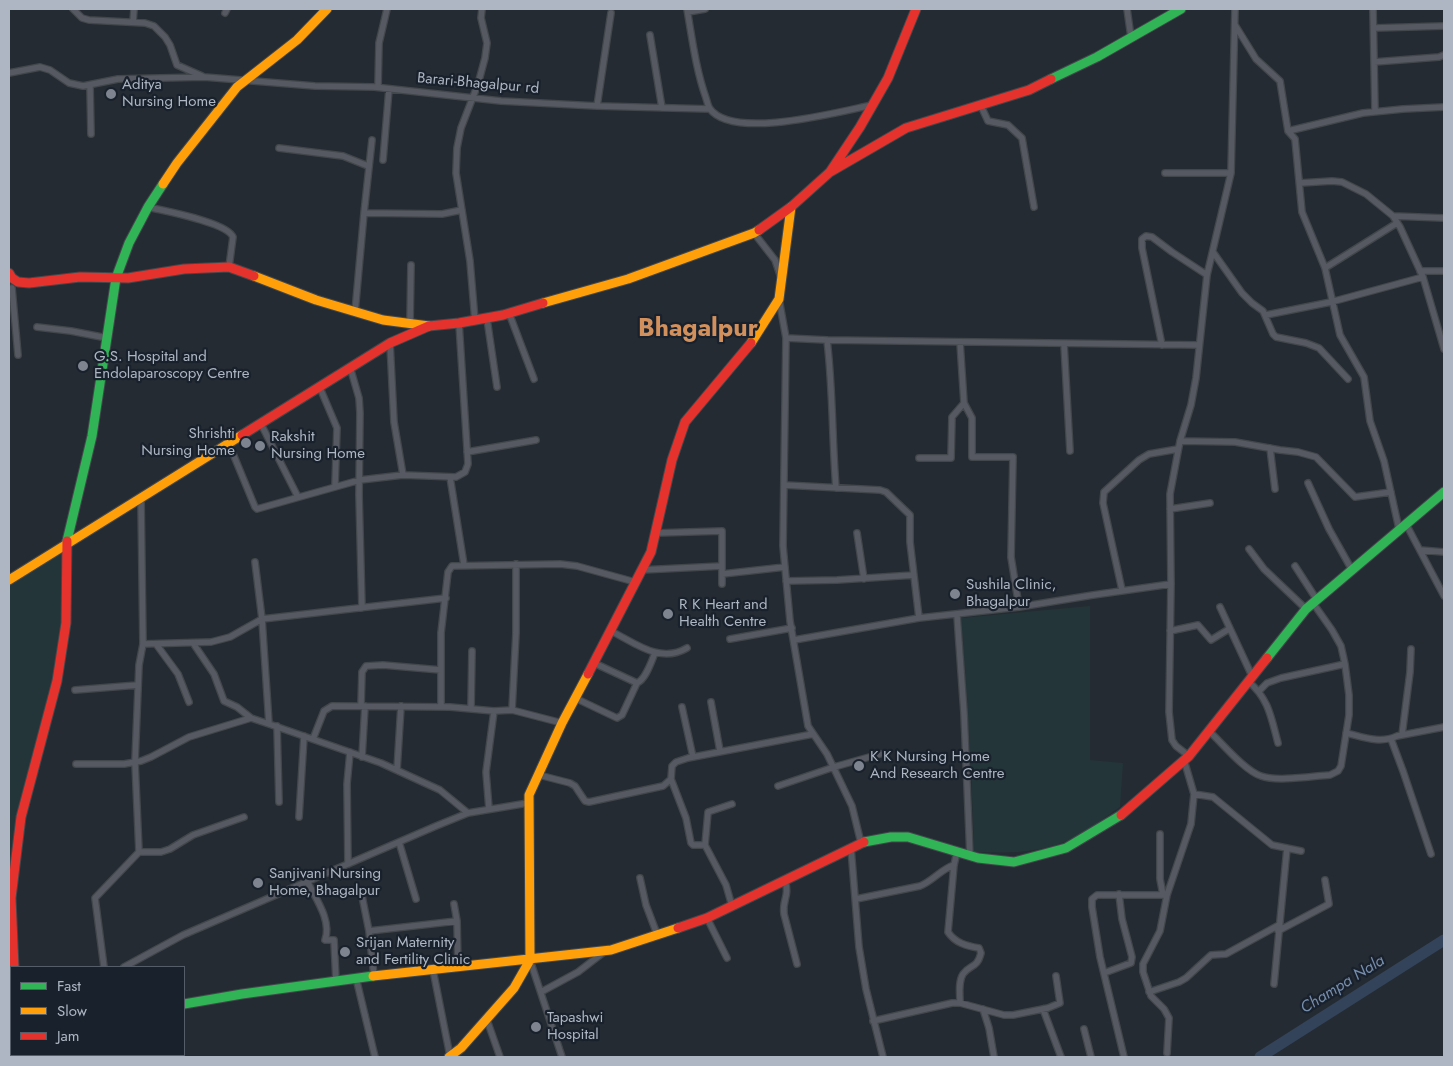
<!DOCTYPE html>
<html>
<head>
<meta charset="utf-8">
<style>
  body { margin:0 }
  #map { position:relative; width:1453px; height:1066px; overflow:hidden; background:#252b32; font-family:Jost,sans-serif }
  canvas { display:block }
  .frame { position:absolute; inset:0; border:10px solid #aeb6c4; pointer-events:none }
  .legend { position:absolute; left:10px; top:966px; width:175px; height:90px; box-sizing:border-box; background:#19212c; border:1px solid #555d69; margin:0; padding:6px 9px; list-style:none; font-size:15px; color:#aeb6c4 }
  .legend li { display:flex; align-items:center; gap:10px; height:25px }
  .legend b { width:25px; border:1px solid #555d69 }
</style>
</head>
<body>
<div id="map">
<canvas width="1453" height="1066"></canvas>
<div class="frame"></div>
<ul class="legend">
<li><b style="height:6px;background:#30b455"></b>Fast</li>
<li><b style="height:6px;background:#ff9f0a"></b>Slow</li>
<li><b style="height:6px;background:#e5322d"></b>Jam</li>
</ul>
</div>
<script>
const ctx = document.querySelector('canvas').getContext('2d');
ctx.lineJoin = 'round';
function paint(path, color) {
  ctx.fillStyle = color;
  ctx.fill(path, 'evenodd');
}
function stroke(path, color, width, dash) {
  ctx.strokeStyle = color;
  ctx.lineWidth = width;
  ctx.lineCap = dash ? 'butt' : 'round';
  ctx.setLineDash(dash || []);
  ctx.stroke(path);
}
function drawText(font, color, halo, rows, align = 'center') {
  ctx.font = font + ' Jost,sans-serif';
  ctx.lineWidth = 4.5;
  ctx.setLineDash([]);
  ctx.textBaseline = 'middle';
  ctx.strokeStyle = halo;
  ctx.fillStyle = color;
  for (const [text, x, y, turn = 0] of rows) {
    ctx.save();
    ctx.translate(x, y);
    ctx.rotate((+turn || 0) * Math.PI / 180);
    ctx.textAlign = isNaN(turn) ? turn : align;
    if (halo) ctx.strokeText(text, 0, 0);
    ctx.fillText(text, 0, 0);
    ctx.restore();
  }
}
paint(new Path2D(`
  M66,545V623L57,681L21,817L11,898V1055L14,1057H9V580Z
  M1090,606V760L1123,763L1120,807C1105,817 1091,829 1075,837C1042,854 1009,853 974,852L971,770L961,618Z`), '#233538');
stroke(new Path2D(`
  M1260,1057L1444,940`), '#33435a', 11);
const street = new Path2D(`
  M73,9L82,18L89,20L145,23L154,26L165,37L170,45L177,65L202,76
  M687,9C692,38 696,70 706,98C707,101 708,106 710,109C733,140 838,112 872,105
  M1127,9L1131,37
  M1373,9L1375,111
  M688,12L705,9
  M225,13L227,9
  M133,22L134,9
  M1235,25L1256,59L1280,81L1288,131L1295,139L1302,212L1325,268L1340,335L1364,377L1370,421L1384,461L1399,529
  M1374,28L1444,26
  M650,35L662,108
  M1374,62L1439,57L1444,55
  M9,73L40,67L50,70L69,83L83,86L118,79L204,77L315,86L374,87L501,101L597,106L710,109
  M90,86L91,134
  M378,87L379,43L387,9
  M597,106L611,13
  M981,106L988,121L1008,125L1022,138L1034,207
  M1288,131L1363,113L1403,109L1444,107
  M279,148L343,156L368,166
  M383,160L389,89
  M1165,173H1231
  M1300,183L1332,181L1342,182L1366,194L1393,216L1400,227L1423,277L1444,349
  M148,207C164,211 227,222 233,237L229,267
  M364,213L442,214L462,210
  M1393,216L1444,218
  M754,233L775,260L780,275
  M1213,252L1242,293L1252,303L1263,311L1273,334L1276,337L1306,343L1319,348L1348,379
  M1325,268L1397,223
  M1420,271H1444
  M12,288L18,355
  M779,299L786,338L783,546L790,621L808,726L827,754L852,806L861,843
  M355,312L364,213L372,140
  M509,313L534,379
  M1266,315L1331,302L1423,277
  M487,319L497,387
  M475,321L470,261L456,173L457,148L461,128L478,84L485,58L487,43L481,18L482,9
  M410,324L411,265
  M37,327L71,331L107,338
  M786,338L827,340L1199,345
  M827,340C833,389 832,439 836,488
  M960,342L964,403L972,418V457H1013L1011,557L1019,607
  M390,343L394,422L403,475
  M1064,344L1070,451
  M1162,345L1142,248V239L1146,236L1152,237L1172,252L1207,275
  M350,367L359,398L360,413L359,495L362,608
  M320,388L337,428L335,486
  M261,424L298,497
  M1180,441L1235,442L1280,450L1298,452L1316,457L1355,497L1391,492
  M229,444L255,507L257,509L360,480L403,475L456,477L465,472L468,464L459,323
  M1270,448L1275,489
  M467,452L536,440
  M919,458H951L952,417L964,403
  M450,477L464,565
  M1308,483L1329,529L1352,570
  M784,485L880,490L886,492L910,515V542L919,618
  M1170,509L1210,503
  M1406,524L1444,596
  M656,533L722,531V584
  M857,533L864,579
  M1249,549L1264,569L1306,609
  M1420,550L1444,552
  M255,562L262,619L269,724L381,763L440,790L468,813
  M1295,566L1317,600
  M641,570L722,566
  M722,574L785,567
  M786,581L837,580L914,575
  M1122,590L1103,503L1104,492L1139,460L1149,454L1178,449
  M1220,607L1252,676
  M957,615L964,713L970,856
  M611,631C635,643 660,664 687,648
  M1170,631L1198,625L1211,640L1229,629
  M730,639L792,628
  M794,640L919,618L1019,607L1093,595L1171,584
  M193,643L214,674L224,701L237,707L251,718L269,724
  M143,644L211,642L230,637L262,619L446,598
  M156,644L178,674L189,702
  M594,663L637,683C646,679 651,662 655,653
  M1248,681C1269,699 1271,717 1278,743
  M75,690L138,685
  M1259,691L1267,683L1281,678L1345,664
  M575,698L617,718L622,715L637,683
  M711,702L720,751
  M361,706L362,672L366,666L383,665L441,670
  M441,707V633L448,572L452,566L560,564L577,566L635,582
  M682,707L693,757
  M471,708L472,651
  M512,710L516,633V564
  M277,726L279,802
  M1209,731C1222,743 1245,771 1261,776C1277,782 1313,776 1330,775L1338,771L1341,766L1349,715V695L1345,664L1341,646L1332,630L1313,603
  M1346,733C1363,737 1380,744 1397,736L1444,727
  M1402,735L1410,672L1411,649
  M313,739L324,711L332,706L450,707L494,711L512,710L562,723
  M1391,739L1403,771L1431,854
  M1189,756L1176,746L1172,740L1169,712L1171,584L1170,494L1180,441L1191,405L1196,378L1207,275L1231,173L1235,9
  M362,757L365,706
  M76,764H124L141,761L151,757L189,737L251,718
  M397,770L401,706
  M539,775L570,783L575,786L585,801L589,802L663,786L671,779L672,766L676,762L688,758L813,734
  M671,779L686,818L691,843L693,845H705L726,885L732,906
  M778,786L834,767L880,754
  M1194,794L1213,797L1272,845L1301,851
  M489,809L486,772L494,711
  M299,817L304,736
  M1160,834V879L1163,895
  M399,842L416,899
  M705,845L708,812L732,804
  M851,848L859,947L866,989L883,1057
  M139,852H161L170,849L193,835L244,817
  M957,852L954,865L948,932C955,943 967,946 979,948L981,953C977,969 970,964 963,974C958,982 960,994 960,1003
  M348,864L347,784L350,752
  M640,878L646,905L657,934
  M785,880C790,897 782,899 784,914L797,964
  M307,881C316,899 332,921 325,940H334L336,981
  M361,891L369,931L374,976
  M856,899L920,886C933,881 941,869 954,865
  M454,904L457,921L458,967
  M707,918L727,958
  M369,931L457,921
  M1278,931L1329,904L1325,880
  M530,960L562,1057
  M104,967L95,898L139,852L135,762L139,665L143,644L141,499
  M124,967L183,935L436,826L468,813L528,803
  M433,970L450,1056
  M1104,973L1131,963L1132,957L1122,919L1119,894
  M356,978L375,1057
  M1274,984L1287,848
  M541,992L578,972L604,952
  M1149,992L1179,982L1186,978L1211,955L1226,954L1279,925
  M983,1009L989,1028L994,1057
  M1043,1009L1061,1057
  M487,1020L500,1057
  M873,1021L952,1003H960L1004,1015H1013L1048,1008L1060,1003L1056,976
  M1084,1029L1091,1057
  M1167,1053L1169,1018L1164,1009L1151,996L1143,972V964L1160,931L1167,895L1191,824L1194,794L1184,760
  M1124,1057L1100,957L1092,907V899L1097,895H1167`);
const fast = new Path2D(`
  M1051,79L1097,57L1181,9
  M67,541L92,436L116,278L129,243L148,207L163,184
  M1267,658L1306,609L1444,492
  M864,842L891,837H908L978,858L1014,862L1066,848L1121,815
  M184,1004L242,994L373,976`);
const slow = new Path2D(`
  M163,184L177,163L237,87L297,40L327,9
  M254,276L316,300L383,320L429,326
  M543,303L628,279L754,233L759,230
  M751,343L779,299L791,207
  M9,580L242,435
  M373,976L611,950L678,928
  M449,1057L461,1048L514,988L530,960L529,795L562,723L588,674`);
const jam = new Path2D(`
  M830,172L906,128L1029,90L1051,79
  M759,230L791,207L830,172L860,127L888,78L916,9
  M9,273L12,278L18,282L29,283L80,277L128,278L184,269L229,267L254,276
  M242,435L390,343L429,326L459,323L503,315L543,303
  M588,674L651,552L672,460L685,422L751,343
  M1121,815L1189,756L1267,658
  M678,928L707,918L864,842
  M14,967L11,898L21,817L57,681L66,623L67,541
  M14,1055V1057
  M31,1057L37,1055`);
stroke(street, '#42474c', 8);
stroke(fast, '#42474c', 11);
stroke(slow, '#42474c', 11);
stroke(jam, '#42474c', 11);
stroke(street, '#565961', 5.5);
stroke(fast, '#30b455', 9);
stroke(slow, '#ff9f0a', 9);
stroke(jam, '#e5322d', 9);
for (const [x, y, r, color] of [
  [111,94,6,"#7e8591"],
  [83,366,6,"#7e8591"],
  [246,443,6,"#7e8591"],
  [260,446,6,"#7e8591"],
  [955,594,6,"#7e8591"],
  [668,614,6,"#7e8591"],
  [859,766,6,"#7e8591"],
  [258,883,6,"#7e8591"],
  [345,952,6,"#7e8591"],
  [536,1027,6,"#7e8591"]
]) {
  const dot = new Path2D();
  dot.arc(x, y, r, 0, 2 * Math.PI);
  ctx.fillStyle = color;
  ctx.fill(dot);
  stroke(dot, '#19212c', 2);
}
drawText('15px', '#aeb6c4', '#19212c', [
  ["Barari-Bhagalpur rd",478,84,5]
]);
drawText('15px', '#aeb6c4', '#19212c', [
  ["Aditya",122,85],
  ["Nursing Home",122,102],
  ["G.S. Hospital and",94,357],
  ["Endolaparoscopy Centre",94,374],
  ["Shrishti",235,434,"right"],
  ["Nursing Home",235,451,"right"],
  ["Rakshit",271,437],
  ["Nursing Home",271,454],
  ["Sushila Clinic,",966,585],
  ["Bhagalpur",966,602],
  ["R K Heart and",679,605],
  ["Health Centre",679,622],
  ["K K Nursing Home",870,757],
  ["And Research Centre",870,774],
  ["Sanjivani Nursing",269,874],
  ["Home, Bhagalpur",269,891],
  ["Srijan Maternity",356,943],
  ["and Fertility Clinic",356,960],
  ["Tapashwi",547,1018],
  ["Hospital",547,1035]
], 'left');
drawText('italic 16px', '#768dac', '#19212c', [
  ["Champa Nala",1343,985,-32]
]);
drawText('bold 25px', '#d2905c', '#19212c', [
  ["Bhagalpur",698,330]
]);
</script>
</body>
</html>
